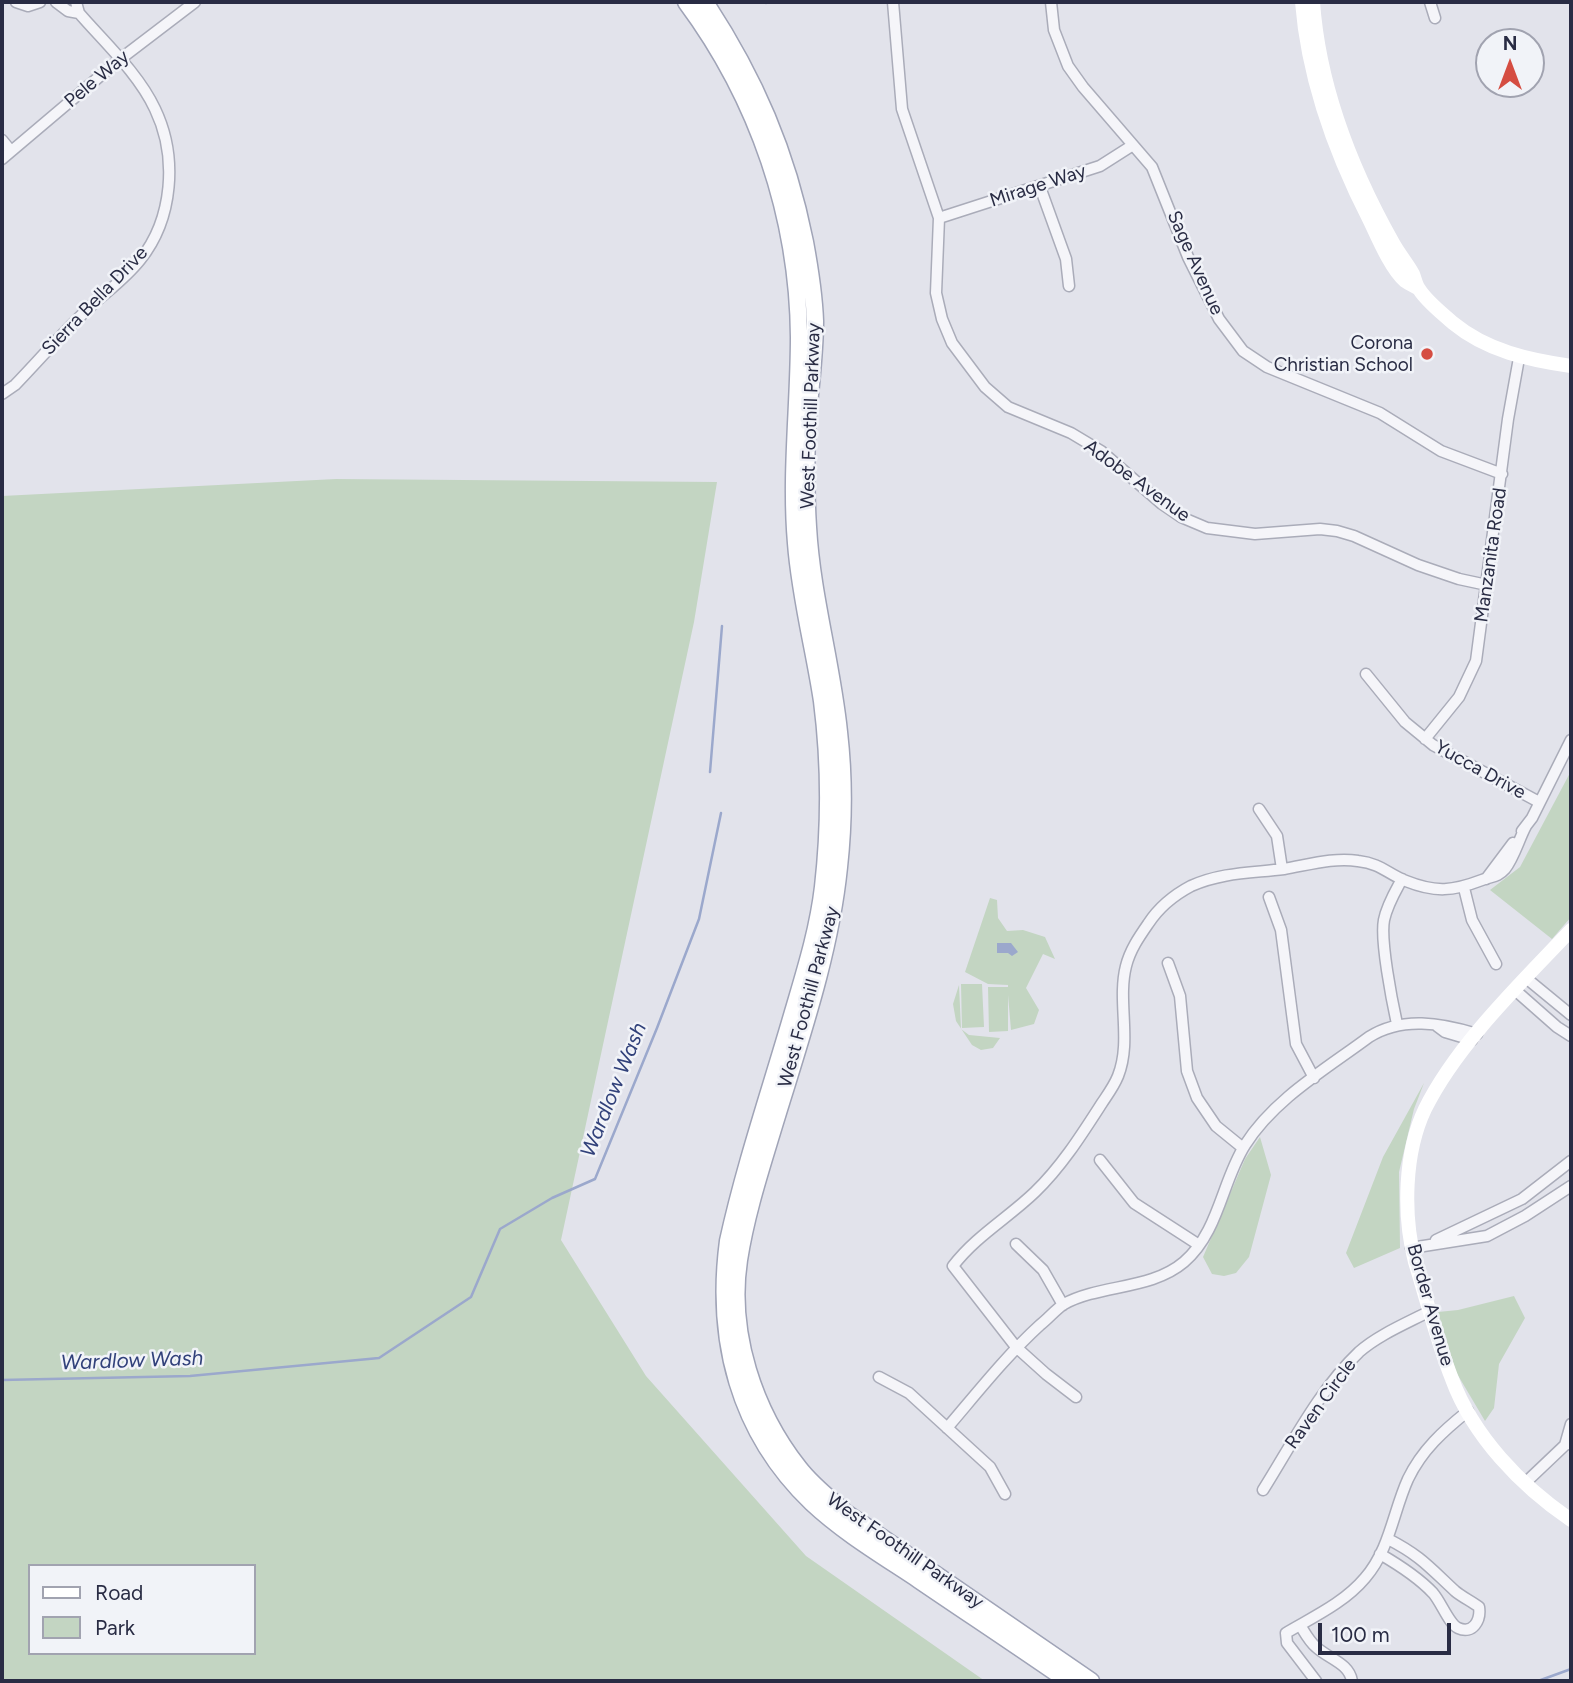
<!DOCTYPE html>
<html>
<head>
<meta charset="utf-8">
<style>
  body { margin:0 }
  #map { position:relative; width:1573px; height:1683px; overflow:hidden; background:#e2e3eb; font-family:Figtree,sans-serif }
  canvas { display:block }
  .frame { position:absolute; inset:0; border:4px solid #292c44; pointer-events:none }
  .legend { position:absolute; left:28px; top:1564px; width:228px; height:91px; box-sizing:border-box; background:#f1f3f8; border:2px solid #a1a3b0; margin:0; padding:9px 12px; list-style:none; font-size:21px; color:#292c44 }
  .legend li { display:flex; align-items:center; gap:14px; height:35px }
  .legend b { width:35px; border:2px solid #a1a3b0 }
  .north { position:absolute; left:1475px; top:28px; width:70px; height:70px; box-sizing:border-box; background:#f1f3f8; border:2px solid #a1a3b0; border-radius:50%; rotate:0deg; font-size:19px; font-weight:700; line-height:28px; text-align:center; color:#292c44 }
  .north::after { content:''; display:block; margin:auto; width:24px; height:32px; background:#d54d42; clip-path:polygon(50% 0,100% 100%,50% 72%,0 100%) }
  .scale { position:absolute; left:1318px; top:1623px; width:133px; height:32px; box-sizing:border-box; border:4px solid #292c44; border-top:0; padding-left:9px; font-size:21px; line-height:24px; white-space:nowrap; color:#292c44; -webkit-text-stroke:5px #f1f3f8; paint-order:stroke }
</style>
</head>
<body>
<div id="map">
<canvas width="1573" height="1683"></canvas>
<div class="frame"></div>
<ul class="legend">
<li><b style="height:9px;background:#fff"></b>Road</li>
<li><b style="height:19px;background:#c3d5c2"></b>Park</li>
</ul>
<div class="north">N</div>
<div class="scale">100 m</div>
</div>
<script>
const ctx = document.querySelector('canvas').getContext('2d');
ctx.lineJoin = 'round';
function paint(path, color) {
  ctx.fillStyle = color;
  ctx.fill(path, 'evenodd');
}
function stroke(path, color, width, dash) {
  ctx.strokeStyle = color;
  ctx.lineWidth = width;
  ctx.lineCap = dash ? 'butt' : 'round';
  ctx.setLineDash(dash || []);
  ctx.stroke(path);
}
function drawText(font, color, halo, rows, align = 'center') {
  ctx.font = font + ' Figtree,sans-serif';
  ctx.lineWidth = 5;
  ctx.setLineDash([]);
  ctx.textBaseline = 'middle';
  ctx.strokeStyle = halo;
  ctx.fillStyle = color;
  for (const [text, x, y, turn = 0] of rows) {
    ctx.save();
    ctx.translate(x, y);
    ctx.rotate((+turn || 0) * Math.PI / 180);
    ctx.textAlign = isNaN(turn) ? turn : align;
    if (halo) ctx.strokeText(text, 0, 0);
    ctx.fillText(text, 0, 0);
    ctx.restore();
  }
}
paint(new Path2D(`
  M336,479L717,482L694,622L561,1240L646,1376L806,1556L985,1681H2V496ZM30,1566H254V1653H30Z
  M1571,771V917L1552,939L1490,890L1520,867Z
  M990,898L997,900L998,918L1007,931L1023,930L1045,937L1055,959L1043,954L1026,988L1039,1010L1034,1024L1011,1030L1008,995V1031L989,1032L988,987H1008V985L988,984L965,972Z
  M961,984H982L984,1027L962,1028Z
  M959,985L961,1029L969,1035L1000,1038L993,1048L981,1050L972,1045L956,1021L953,1004Z
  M1424,1083L1414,1109L1399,1172L1400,1248L1354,1268L1346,1253L1383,1157Z
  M1260,1137L1271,1175L1249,1257L1236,1273L1224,1276L1212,1274L1203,1257L1245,1159Z
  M1514,1296L1525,1318L1499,1364L1494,1408L1485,1421L1456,1372L1438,1312L1458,1310Z`), '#c3d5c2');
paint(new Path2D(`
  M997,943H1011L1018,952L1012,956L1008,953H997Z`), '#9ba8cc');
stroke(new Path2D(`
  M766,2V3
  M710,772L722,626
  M2,1380L190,1376L379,1358L471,1297L500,1229L552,1198L595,1179L657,1028L699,919L721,813
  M1538,1681L1571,1669`), '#9ba8cc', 2.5);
const street = new Path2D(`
  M16,2L28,6L40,2
  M56,2L68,11L79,13
  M893,2L902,109L939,218L936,293L942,319L952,343L985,387L1008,407L1071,433L1101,451L1162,504L1181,517L1207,528L1255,534L1320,529L1337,531L1354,536L1418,565L1459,579L1487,585
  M1051,2L1054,30L1068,66L1083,87L1152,167L1188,257L1219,319L1243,351L1267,367L1380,413L1441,451L1502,474
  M1430,2L1435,18
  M2,140L11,151
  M2,159L119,60L195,2
  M1040,187L1066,259L1069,286
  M939,218L1100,166L1133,145
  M2,394L15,385C40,359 63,332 89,308C106,292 125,279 140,260C173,219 178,157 155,109C138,73 105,43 79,13L76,2
  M1366,674L1405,722L1433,745L1539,802
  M1425,739L1459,697L1476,661L1508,419L1519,358
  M1259,809L1277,836L1282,869
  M1522,831L1532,818L1571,740
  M1486,879L1513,843
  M1464,888L1472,920L1496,964
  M1269,897L1281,930L1296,1044L1314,1078
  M1168,963L1180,996L1187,1071L1197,1098L1216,1126L1243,1148
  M1526,978L1571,1015
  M1515,990L1557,1027L1571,1036
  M1397,1024C1392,1001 1380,940 1384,920C1387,905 1395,892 1402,879
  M1437,1026L1445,1032L1472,1040
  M1100,1160L1134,1203L1199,1245
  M1436,1240L1522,1199L1571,1161
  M1016,1244L1043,1270L1063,1305
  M1411,1248L1487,1236L1525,1216L1571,1186
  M879,1377L909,1393L990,1467L1005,1494
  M1076,1397L1046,1374L1016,1347L953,1266C976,1236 1008,1218 1035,1192C1062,1166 1082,1134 1102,1103C1108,1094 1114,1086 1118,1076C1132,1041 1117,1001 1126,966C1130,950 1139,937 1148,924C1159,907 1174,895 1191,886C1222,872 1253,873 1284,869C1308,865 1334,857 1358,861C1382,864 1386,873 1406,881C1436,893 1453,891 1482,880C1492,876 1498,877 1505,869C1514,858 1519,839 1526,826
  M947,1428C977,1393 1006,1356 1040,1325C1048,1319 1056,1309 1064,1304C1101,1284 1151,1290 1184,1262C1219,1232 1222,1181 1245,1145C1274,1099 1326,1069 1369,1037C1402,1016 1441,1023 1477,1034
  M1565,1445L1571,1424
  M1525,1483L1565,1445L1571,1443
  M1263,1490C1292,1444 1319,1390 1359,1352C1378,1335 1407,1323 1430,1311
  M1380,1554C1399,1565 1418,1577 1433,1593C1441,1602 1449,1624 1458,1628C1473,1635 1481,1620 1479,1607C1471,1601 1462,1597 1455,1591C1429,1567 1421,1556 1388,1539
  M1300,1625C1305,1633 1309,1641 1316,1647C1329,1659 1349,1663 1352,1681
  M1316,1681L1287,1643L1286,1633C1313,1617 1344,1603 1365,1578C1390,1549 1393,1512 1408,1479C1422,1450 1443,1431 1468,1411`);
const primary = new Path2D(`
  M686,2C758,99 798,216 799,337C799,406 790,474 796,543C800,597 814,648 822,701C830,764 830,825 823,887C818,930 805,971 793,1012C771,1088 745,1164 728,1241C715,1339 738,1432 812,1503C844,1533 883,1556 919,1580C969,1614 1019,1647 1068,1681
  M705,2C755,78 787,152 805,242C810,269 814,294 815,321C815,358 809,395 807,432C806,464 806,496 808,527C812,597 832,663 839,732C844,776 844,822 839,867C830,956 799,1043 773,1129C760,1172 746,1215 739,1260C728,1333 754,1411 799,1468C812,1485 829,1498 845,1512L1091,1681`);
stroke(street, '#aaacb9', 13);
stroke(primary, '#a0a4b7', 19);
stroke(street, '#f5f5f9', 10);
stroke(new Path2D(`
  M1302,2C1308,78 1335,153 1370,221C1378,238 1391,269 1405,281C1409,284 1415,286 1419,289
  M1313,2C1319,86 1352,170 1393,243C1399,254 1407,263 1413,274C1415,279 1416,285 1419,289C1427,302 1442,313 1453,323C1487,351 1529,360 1571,366
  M1571,930C1522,982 1457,1044 1425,1109C1404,1153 1403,1215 1415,1262C1427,1301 1437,1341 1452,1379C1473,1436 1521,1486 1571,1520`), '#fff', 14);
stroke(primary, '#fff', 16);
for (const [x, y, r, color] of [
  [1427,354,7,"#d54d42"]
]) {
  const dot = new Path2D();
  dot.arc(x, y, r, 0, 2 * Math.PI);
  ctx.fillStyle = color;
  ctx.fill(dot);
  stroke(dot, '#f1f3f8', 2.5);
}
drawText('19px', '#292c44', '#f1f3f8', [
  ["Pele Way",97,79,-40],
  ["Mirage Way",1038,186,-18],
  ["Sage Avenue",1195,263,66],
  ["Sierra Bella Drive",95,301,-46],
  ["West Foothill Parkway",811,416,-88],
  ["Adobe Avenue",1137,481,36],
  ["Manzanita Road",1491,555,-82],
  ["Yucca Drive",1480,770,29],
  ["West Foothill Parkway",809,997,-75],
  ["Border Avenue",1430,1305,74],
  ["Raven Circle",1321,1404,-54],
  ["West Foothill Parkway",905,1551,35]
]);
drawText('19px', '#292c44', '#f1f3f8', [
  ["Corona",1413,343],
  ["Christian School",1413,365]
], 'right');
drawText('italic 21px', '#31417a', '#f1f3f8', [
  ["Wardlow Wash",614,1090,-68],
  ["Wardlow Wash",132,1361,-2]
]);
</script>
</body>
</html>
